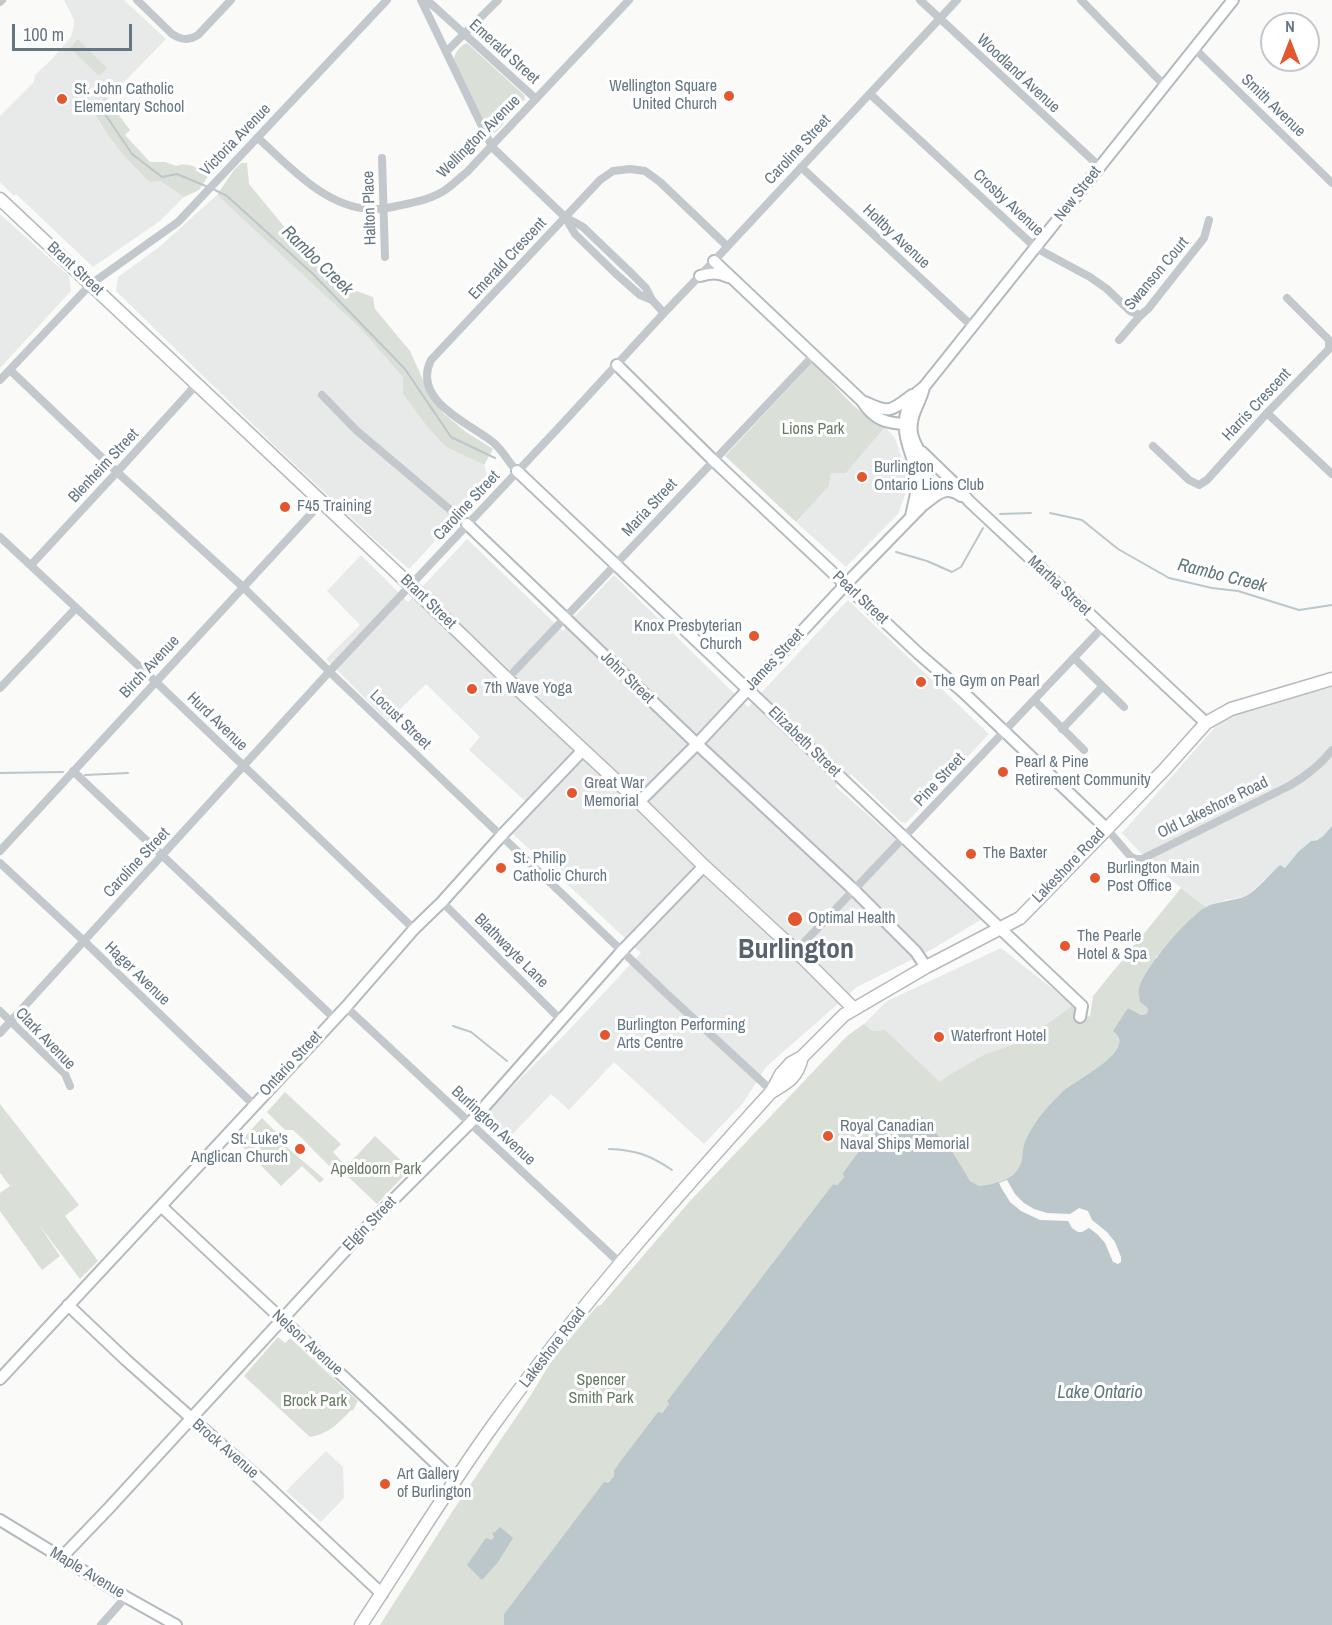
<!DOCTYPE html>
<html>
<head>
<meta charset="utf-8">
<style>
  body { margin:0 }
  #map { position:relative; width:1332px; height:1625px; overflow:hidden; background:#fafaf8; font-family:"Archivo Narrow",sans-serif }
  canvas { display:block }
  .north { position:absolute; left:1260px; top:12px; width:60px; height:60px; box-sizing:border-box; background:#fff; border:2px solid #c1c8cd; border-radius:50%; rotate:0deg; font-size:16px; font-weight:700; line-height:24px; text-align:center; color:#657683 }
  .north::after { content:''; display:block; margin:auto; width:21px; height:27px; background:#e4572e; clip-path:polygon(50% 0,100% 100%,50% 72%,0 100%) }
  .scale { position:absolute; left:12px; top:24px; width:120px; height:27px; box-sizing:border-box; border:3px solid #657683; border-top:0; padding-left:8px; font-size:18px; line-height:21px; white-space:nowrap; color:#657683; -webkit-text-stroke:4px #fff; paint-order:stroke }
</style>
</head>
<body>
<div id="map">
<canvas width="1332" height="1625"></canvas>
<div class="north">N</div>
<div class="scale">100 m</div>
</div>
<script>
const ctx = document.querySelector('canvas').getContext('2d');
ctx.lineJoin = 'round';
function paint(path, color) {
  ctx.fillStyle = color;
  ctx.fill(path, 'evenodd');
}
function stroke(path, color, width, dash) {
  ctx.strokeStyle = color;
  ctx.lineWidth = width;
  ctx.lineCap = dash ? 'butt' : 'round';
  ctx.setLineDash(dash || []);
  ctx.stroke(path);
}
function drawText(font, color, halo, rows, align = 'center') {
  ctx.font = font + ' "Archivo Narrow",sans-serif';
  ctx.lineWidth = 6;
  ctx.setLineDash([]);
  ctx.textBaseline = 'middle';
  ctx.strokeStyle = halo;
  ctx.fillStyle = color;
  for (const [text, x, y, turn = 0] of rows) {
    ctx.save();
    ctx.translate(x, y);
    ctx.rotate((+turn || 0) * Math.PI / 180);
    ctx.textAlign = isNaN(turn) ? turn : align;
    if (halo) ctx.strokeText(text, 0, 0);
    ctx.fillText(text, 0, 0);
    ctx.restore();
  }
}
paint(new Path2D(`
  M64,0H124L166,39L94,113L100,124L135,168L149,182L160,181L184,197L160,221L93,267L16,194L14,196L0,182V116L34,82L35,75L53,58L71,37L74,26V20Z
  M217,195L360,328L404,377L403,394L446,447L484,465L490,482L409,569L374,539L276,447L116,291L118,277L158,248Z
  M0,214L69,276L71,291L0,368Z
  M885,427L895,438L910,482L898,514L846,567L796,522L829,486L831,473H846Z
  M467,539L563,631L574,617L614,575L748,707L848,600L989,734L906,823L901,822L851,774L835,786L984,918L929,951L857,987L766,1067L743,1103L704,1144L614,1062L569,1110L551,1094L505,1142L480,1119L569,1030L641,953L513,834L534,809L469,750L480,737L426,684L388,721L326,659L360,625L327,591L361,555L408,602Z
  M1332,687V826L1323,837L1316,841H1311L1298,852L1285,868L1280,865L1247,896L1226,900L1206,907L1153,866L1122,833L1217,725L1241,710Z
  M1001,948L1073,1005L1024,1041L985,1054L949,1075L940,1083L885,1030L873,1031L864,1024L887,1001Z
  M326,1451L343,1467L344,1498L321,1522L286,1491Z`), '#e8e9e9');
paint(new Path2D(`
  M78,39L107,68L99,76L70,48Z
  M467,43L524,95L525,99L497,131L493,133L488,130L454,60C454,54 460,45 467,43Z
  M105,97L130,130L125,135L150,162H165L177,166C188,161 199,169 209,175L199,190L184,197L160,181L149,182C129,162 108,138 94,113L96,106Z
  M241,163H247L249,184L291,235L333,277L345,287L373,297L375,309L410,351L423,380L443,413L466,432L493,449L484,465L446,447L427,426L403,394V377L360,328L217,195L234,170Z
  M813,362C834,384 857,415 885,427L846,473H831L829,486L796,522L725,456Z
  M1181,888L1206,907L1193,917L1156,957L1147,1014L1141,1015L1128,1008L1114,1031C1115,1033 1118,1035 1119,1038C1124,1058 1073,1081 1061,1093C1047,1107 1036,1119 1027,1137C1024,1145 1023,1151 1022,1159C1019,1180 996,1184 979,1187L970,1181L926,1122H890L837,1185L833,1184L667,1401L669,1404L614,1470V1476L608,1483H604L504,1614V1625H380L452,1512L531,1395L552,1360L597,1306L601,1305L690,1201L847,1036L864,1024L873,1031L885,1030L940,1082L949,1075L985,1054L1024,1041L1073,1005L1090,1017L1093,996Z
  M285,1092L341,1144L333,1152L345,1165L338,1173C321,1160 309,1144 293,1130H285L267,1112Z
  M0,1104L79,1205L65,1216L98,1261L80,1279L37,1222L60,1256L42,1270L0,1211V1193L10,1186L0,1173Z
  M262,1118L284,1140L282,1143L324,1179L320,1183L302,1166L281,1186L239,1143Z
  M375,1136L410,1169L377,1204L342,1171Z
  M278,1337L285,1343L290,1338L358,1401L353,1410L350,1411C339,1423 327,1435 310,1437L244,1376Z`), '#dadfd7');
paint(new Path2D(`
  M1332,826V1625H504V1614L604,1482L608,1483L614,1476V1470L658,1412L662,1413L669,1404L667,1401L833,1184L837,1185L844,1177L843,1173L883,1119L890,1122H926L953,1153L970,1181L979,1186C996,1184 1018,1180 1022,1159C1023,1151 1023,1145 1027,1137C1036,1119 1047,1107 1061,1093C1073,1081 1124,1058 1119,1038C1118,1035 1115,1033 1113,1031L1128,1008L1141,1015L1147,1014L1148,1008L1140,1002C1140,998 1138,993 1139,989C1143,969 1188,917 1206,907C1218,901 1234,901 1246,896C1255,892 1272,872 1280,865L1285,868L1298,852L1311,841C1322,841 1325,833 1332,826Z
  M500,1527L513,1538L498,1562L482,1580L467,1565L486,1538L492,1540L494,1537L492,1533L495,1532Z`), '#bbc7cb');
paint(new Path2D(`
  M1007,1180L1015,1194L1024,1203L1034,1209L1047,1213L1070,1214L1079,1208L1088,1211L1092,1220L1107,1232L1115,1242L1121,1257V1262L1118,1264L1113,1262L1105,1243L1097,1234L1089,1228L1082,1232H1078L1072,1228L1068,1221L1040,1220L1021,1211L1010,1202L1002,1189L999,1183Z`), '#fafaf8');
stroke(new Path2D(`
  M103,111L132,154L162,177L177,174L208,187
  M213,189L227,196L313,274L405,369L451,437L495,458
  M1050,513L1082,520L1118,549L1169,578L1212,588L1238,591L1299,610L1332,605
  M1000,514L1031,513
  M896,552L927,561L952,572L961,567L983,528
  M0,773L63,772
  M85,775L128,773
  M453,1026L471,1032L507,1061
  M922,1118V1122
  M609,1149C636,1150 650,1155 672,1170`), '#bbc7cb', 2);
const secondary = new Path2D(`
  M714,261L862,401C874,420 887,424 909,424
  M700,276C711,273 718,272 728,277
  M617,365L713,460L919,654L963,692L1106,828
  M865,402C890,414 891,411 912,395
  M922,452L952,481L969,501L1206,723
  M517,471L1082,1006L1080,1017
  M922,506C936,496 944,484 961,496
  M911,517C913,504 918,492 917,479C914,453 899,437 907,409C910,399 915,393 924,387L1233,0
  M467,524L697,744L854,890L916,952L926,967
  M639,802L697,744L846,584L922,506C929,489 929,472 921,455C918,448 913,441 912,433C909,415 921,403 924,387
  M161,1206C258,1298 357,1388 454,1481
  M68,1305L126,1360L261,1480L382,1594
  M0,1379L346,1007L414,929L442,902L502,835L583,750
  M0,1520L126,1597L176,1625
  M62,1557L109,1508L377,1216L470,1123L622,951L704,866`);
const primary = new Path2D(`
  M0,199L410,585L507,679L639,802L704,866L796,951L853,1008
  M773,1091C790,1081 797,1077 802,1057
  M361,1625C405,1558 447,1489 494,1424C579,1307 675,1198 772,1091L781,1074L791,1063L802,1057L844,1015L926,967L1020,918L1164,770L1206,723L1231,709L1332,679`);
stroke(secondary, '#b3babf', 14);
stroke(primary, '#b5babe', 15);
stroke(new Path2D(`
  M137,0L172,34C181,40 189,41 198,35L231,0
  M421,0L492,147L565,217L575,234L615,273L640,295L652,300
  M427,0L536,99
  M920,0L1099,166
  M1081,0L1165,86
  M0,2L2,0
  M1194,48L1332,183
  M446,52L498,0
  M870,94L1036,248L1090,277L1107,289L1130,311L1140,315
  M258,138C289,166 325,207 370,209C379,210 388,208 397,206C412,203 428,200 442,192C451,187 459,178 467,172L629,0
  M382,158L385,257
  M801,167L973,327
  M565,217L583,227L631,273L646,288L652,300L664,313
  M1119,340C1129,330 1137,317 1148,309L1204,238L1209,220
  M10,370L117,472L243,587L336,678L669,996L772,1091
  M0,380L91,284L178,222L387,0
  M322,395L356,430L467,524
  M1267,413L1332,474
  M1153,446L1189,480L1199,485L1207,480L1267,413L1329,349V340L1287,298
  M517,471C508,462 504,452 494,443C470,423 411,401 431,360L600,180L613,171L630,169L645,171L660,182L727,246
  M0,537L156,682L414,929
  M31,565L117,472L196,385
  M1074,658L1124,707
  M507,679L814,355
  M0,688L76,608
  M1034,700L1084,750
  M1062,729L1102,687
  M73,771L334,1018
  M1106,828L1131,857L1136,859H1142L1289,786C1306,776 1320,766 1332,750
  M0,851L321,503
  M0,863L84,941L254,1105
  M442,902L561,1020
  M796,951L1103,627
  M346,1007L621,1264
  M0,1011L65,1074L70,1086
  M0,1033L329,672L563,423L664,313L714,261L957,0
  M101,1625L126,1597`), '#c3c8cc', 8);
stroke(secondary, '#fff', 10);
stroke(primary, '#fff', 12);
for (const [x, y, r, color] of [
  [729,96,6,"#e4572e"],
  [62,99,6,"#e4572e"],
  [862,477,6,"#e4572e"],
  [285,507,6,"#e4572e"],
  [754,636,6,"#e4572e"],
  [921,682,6,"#e4572e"],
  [472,689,6,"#e4572e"],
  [1003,772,6,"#e4572e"],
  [572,793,6,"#e4572e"],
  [971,854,6,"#e4572e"],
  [501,868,6,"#e4572e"],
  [1095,878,6,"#e4572e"],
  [795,919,8,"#e4572e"],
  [1065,946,6,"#e4572e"],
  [605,1035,6,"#e4572e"],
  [939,1037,6,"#e4572e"],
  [828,1136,6,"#e4572e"],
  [300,1149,6,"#e4572e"],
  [385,1484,6,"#e4572e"]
]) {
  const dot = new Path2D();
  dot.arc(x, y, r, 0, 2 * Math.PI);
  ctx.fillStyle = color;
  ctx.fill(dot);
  stroke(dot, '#fff', 2);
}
drawText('16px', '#657683', '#fff', [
  ["Emerald Street",504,52,42],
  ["Woodland Avenue",1018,74,43],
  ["Smith Avenue",1273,106,44],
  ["Wellington Avenue",479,137,-45],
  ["Victoria Avenue",236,140,-46],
  ["Caroline Street",798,150,-47],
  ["New Street",1078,194,-52],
  ["Crosby Avenue",1008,203,43],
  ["Halton Place",370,208,-92],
  ["Holtby Avenue",896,237,43],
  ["Emerald Crescent",508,259,-47],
  ["Brant Street",75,269,43],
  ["Swanson Court",1157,274,-50],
  ["Harris Crescent",1257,405,-47],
  ["Blenheim Street",104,466,-47],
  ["Caroline Street",467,506,-47],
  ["Maria Street",650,508,-47],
  ["Martha Street",1059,586,43],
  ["Pearl Street",860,598,43],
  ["Brant Street",428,602,44],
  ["James Street",775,660,-47],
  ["Birch Avenue",150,667,-47],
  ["John Street",627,678,44],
  ["Locust Street",400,720,44],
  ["Hurd Avenue",217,722,44],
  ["Elizabeth Street",804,742,44],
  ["Pine Street",940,780,-47],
  ["Old Lakeshore Road",1213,808,-26],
  ["Caroline Street",137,863,-47],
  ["Lakeshore Road",1069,866,-46],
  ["Blathwayte Lane",511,951,45],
  ["Hager Avenue",137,974,44],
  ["Clark Avenue",45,1039,46],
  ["Ontario Street",291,1064,-47],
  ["Burlington Avenue",493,1126,43],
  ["Elgin Street",370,1224,-46],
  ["Nelson Avenue",307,1343,42],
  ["Lakeshore Road",553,1348,-52],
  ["Brock Avenue",225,1449,41],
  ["Maple Avenue",87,1573,31]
]);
drawText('16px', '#657683', '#fff', [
  ["Wellington Square",717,87,"right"],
  ["United Church",717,105,"right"],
  ["St. John Catholic",74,90],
  ["Elementary School",74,108],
  ["Burlington",874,468],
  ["Ontario Lions Club",874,486],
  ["F45 Training",297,507],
  ["Knox Presbyterian",742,627,"right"],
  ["Church",742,645,"right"],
  ["The Gym on Pearl",933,682],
  ["7th Wave Yoga",484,689],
  ["Pearl & Pine",1015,763],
  ["Retirement Community",1015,781],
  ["Great War",584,784],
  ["Memorial",584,802],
  ["The Baxter",983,854],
  ["St. Philip",513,859],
  ["Catholic Church",513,877],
  ["Burlington Main",1107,869],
  ["Post Office",1107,887],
  ["Optimal Health",808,919],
  ["The Pearle",1077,937],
  ["Hotel & Spa",1077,955],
  ["Burlington Performing",617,1026],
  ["Arts Centre",617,1044],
  ["Waterfront Hotel",951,1037],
  ["Royal Canadian",840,1127],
  ["Naval Ships Memorial",840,1145],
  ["St. Luke's",288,1140,"right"],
  ["Anglican Church",288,1158,"right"],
  ["Art Gallery",397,1475],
  ["of Burlington",397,1493]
], 'left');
drawText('16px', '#687a64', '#fff', [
  ["Lions Park",813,430],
  ["Apeldoorn Park",376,1170],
  ["Spencer",601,1381],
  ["Smith Park",601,1399],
  ["Brock Park",315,1402]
]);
drawText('italic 18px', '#60757c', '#fff', [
  ["Rambo Creek",317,261,44],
  ["Rambo Creek",1222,576,14],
  ["Lake Ontario",1100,1393]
]);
drawText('bold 28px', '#57646e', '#fff', [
  ["Burlington",796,950]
]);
</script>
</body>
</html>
